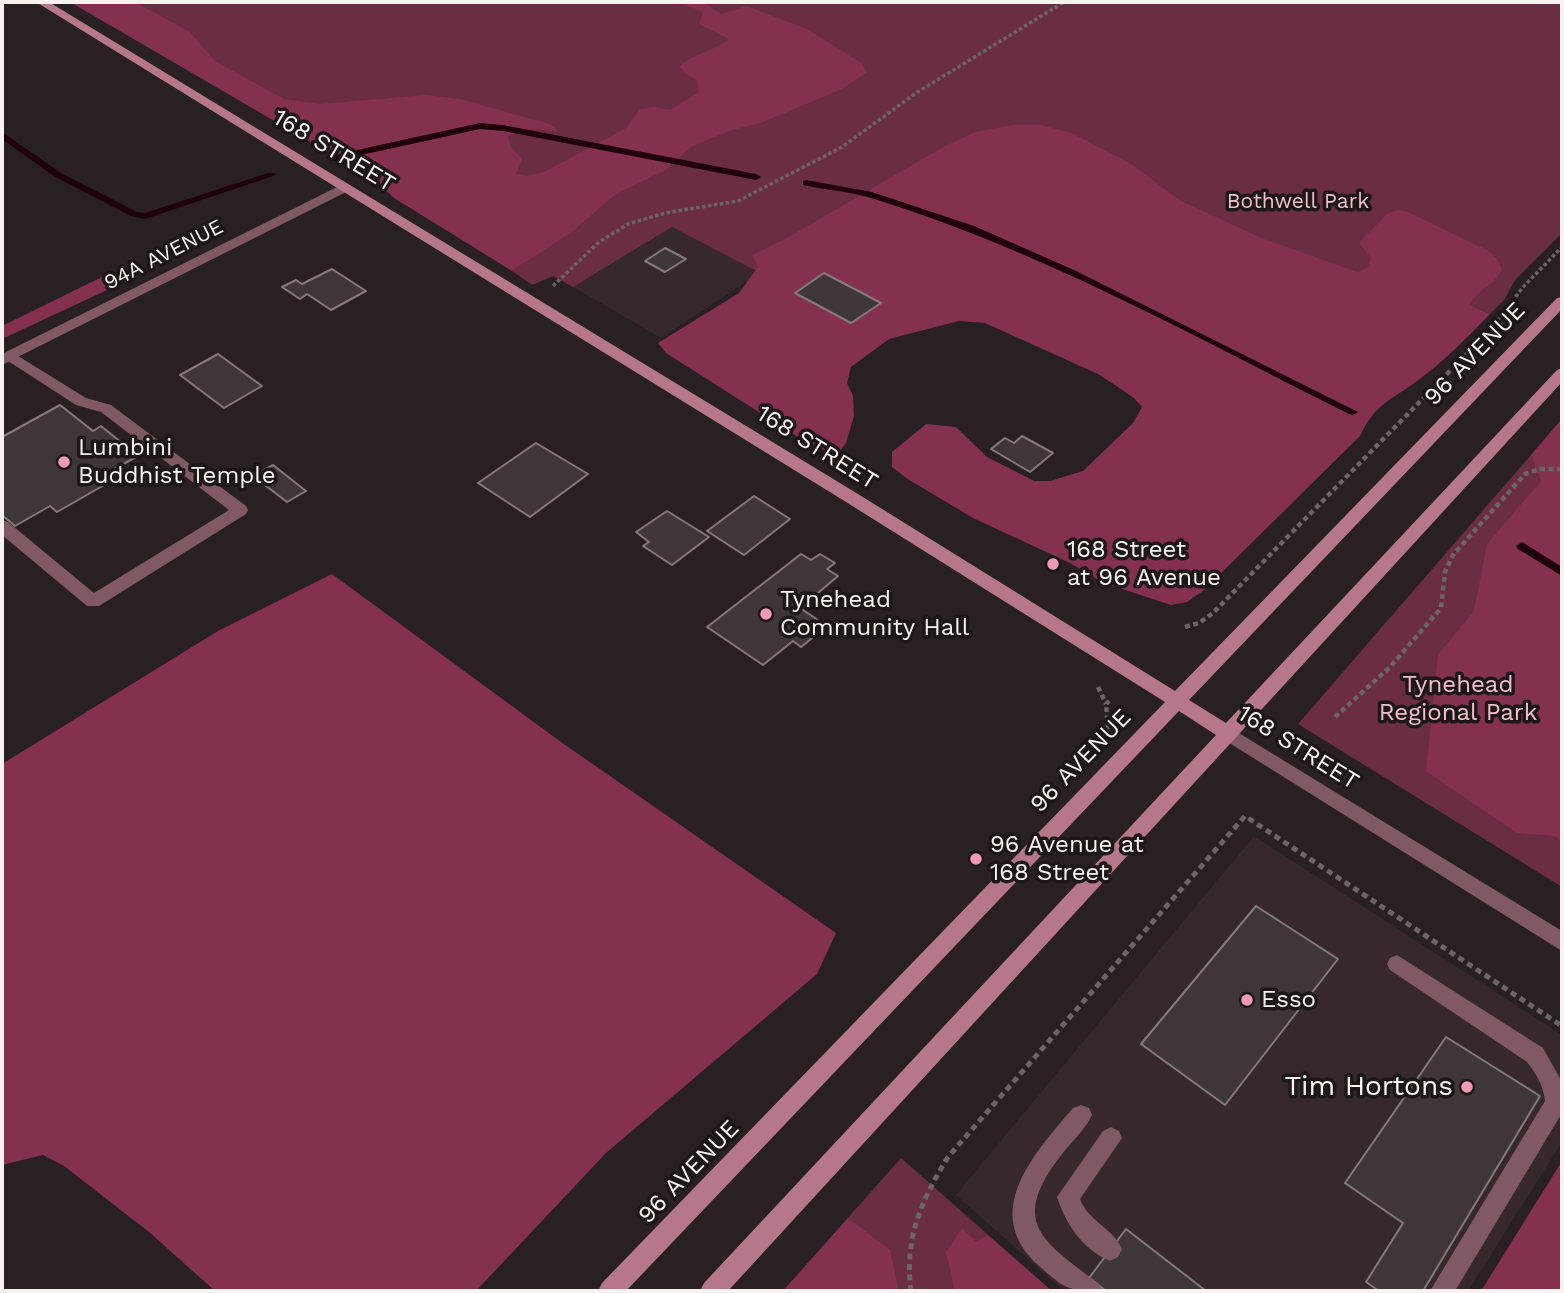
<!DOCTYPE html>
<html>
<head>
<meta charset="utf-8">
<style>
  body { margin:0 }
  #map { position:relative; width:1564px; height:1293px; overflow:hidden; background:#282022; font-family:"Work Sans",sans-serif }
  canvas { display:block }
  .frame { position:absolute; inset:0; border:4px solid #f8f2f3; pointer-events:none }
</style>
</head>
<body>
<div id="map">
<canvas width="1564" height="1293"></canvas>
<div class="frame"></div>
</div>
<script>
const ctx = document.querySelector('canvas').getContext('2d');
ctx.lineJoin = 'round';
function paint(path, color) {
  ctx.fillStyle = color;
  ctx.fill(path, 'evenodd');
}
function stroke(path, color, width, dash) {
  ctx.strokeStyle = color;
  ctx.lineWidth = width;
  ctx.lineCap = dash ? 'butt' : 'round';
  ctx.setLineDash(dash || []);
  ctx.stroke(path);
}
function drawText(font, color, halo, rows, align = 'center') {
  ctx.font = font + ' "Work Sans",sans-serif';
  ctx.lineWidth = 7;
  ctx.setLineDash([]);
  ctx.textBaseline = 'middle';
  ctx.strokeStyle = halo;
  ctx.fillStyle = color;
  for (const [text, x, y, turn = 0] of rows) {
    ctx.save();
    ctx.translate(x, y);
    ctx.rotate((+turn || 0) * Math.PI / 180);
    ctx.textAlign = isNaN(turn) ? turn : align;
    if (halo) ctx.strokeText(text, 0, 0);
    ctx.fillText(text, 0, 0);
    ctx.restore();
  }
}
paint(new Path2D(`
  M672,227L760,273L661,338L573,287Z
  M1254,836L1562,1035V1142L1468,1291H1064L956,1195Z`), '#36282c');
paint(new Path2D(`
  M94,2H1562V233L1515,280L1504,300L1490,314L1477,308L866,207L760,273L672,227L573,287L553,276L532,285L512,271L527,261Z
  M1562,419V887L1298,724Z
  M901,1158L1052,1291H783Z`), '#6a2d42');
paint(new Path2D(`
  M70,2H135L190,32L215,61L284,99L320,104L426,95L460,99L550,124L559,132L529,129L508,136L511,147L522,159L516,174L526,176L544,172L626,128L640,109L655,107L670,110L699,92L697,80L684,73L680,66C694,53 714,51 729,39L699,24L703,12L679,2H703L721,14L747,6L807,29L860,62L867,72L842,89L761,123L732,130L693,146L664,171L616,194L573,231L512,271L394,198L374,179Z
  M1012,125H1041L1072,133L1133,165L1179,200L1264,239L1358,272L1368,267L1371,258L1359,243L1387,214L1396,210L1406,211L1489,251L1499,262L1502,270C1494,285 1477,290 1470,305L1490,314C1466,339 1441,364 1413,384C1386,403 1376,404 1360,436L1203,591L1187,602L1171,605L1104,583L1070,563L973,518L906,478L892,467V452L926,424L956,427L987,457L1034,481H1050L1083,471L1133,423L1142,407L1134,398L1100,375L985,323L959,321L889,339L851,367L847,383L853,396L854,416L846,443L840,451L833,453L812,446L666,353L658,343L739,293L758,267L752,255L787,238L943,147L975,132Z
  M104,276L119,278L105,291L2,339V326Z
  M1562,419V842L1555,836L1517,833L1426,771L1438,655L1474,611L1487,544L1541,481L1531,455Z
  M332,574L561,742L836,933L817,974L606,1153L476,1291H215L149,1232L64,1166L43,1155L2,1165V764L218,631Z
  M1562,1161V1291H1481Z
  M848,1218L890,1250L899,1291H783Z
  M962,1228L976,1242L987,1235L1052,1291H955L946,1252Z`), '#84304f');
paint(new Path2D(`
  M480,123L503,125L756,174L761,177L756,180L503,131L480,129L334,161L330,158L334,155Z
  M2,132L61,173L137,212L145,213L268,173H274L276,175L145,219L131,216L55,177L2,139Z
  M806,180L872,192L974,226L1074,270L1358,412L1353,415L1349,414C1193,336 1038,249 871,198C849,191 825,190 803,185V181Z
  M1522,542L1562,567V576L1518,549L1516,546Z`), '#20000a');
const building = new Path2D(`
  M665,248L686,259L665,272L645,261Z
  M332,269L366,291L331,310L307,294L300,299L282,287L296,280L302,284Z
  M824,273L881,303L851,323L795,293Z
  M218,354L262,386L224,408L180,375Z
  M60,405L93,431L101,426L138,456L114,469L118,472L110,477L113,480L57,512L50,506L15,526L2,515V437Z
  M1022,436L1053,453L1030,472L991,449L1005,438L1014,443Z
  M536,443L588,474L530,517L478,483Z
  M273,465L306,491L287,502L253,476Z
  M754,496L790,519L744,555L707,531Z
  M667,511L709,537L672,565L643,546L649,542L636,532Z
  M801,554L811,560L820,554L835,563L827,569L838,576L800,608L818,620L807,629L816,635L801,647L793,641L763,665L707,627Z
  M1256,906L1338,959L1225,1105L1141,1044Z
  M1446,1037L1540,1096L1423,1291H1379L1366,1282L1403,1223L1345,1183Z
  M1126,1229L1206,1291H1106L1089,1278Z`);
paint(building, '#3e3638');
stroke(building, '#847a7d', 2);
stroke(new Path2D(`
  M553,286L599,242L628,224L665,213L738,201L842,147L916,93L1064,2
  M1490,330L1524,286L1562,247`), '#6c6567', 3.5, [3.5, 2.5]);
stroke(new Path2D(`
  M1185,627L1199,623L1213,613L1492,328
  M1098,687L1106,704
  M1335,717L1390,667L1441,608L1445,572L1453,555L1525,474L1540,469H1562
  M1108,729L1106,704L1109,701`), '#6c6567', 4.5, [5, 3.5]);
stroke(new Path2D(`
  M911,1291C904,1239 921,1201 948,1157L1245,816L1562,1026`), '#6c6567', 5, [6, 4.5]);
paint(new Path2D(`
  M10,351L86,398L111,405L246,506L248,510L246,514L99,606H87L2,535V520L8,522L94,593L229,510L101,412L76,405L5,359L3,356Z
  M1397,955L1543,1048L1562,1082V1113L1455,1291H1430L1545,1101C1543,1085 1537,1075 1527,1062L1390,970L1387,964L1390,958Z
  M1081,1105L1089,1108L1092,1115C1085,1130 1072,1141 1062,1154C1009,1222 1041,1240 1098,1283L1102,1291C1068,1291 1065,1289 1039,1266C979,1212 1035,1153 1073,1108Z
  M1111,1127L1119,1131L1122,1138L1080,1199C1088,1221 1113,1228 1122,1249L1118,1257L1110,1261C1082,1249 1066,1224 1057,1197L1103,1131Z`), '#805964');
paint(new Path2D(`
  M345,183L352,187L350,190L2,365V354Z
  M1229,727L1562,931V951L1223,739L1220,734L1223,729Z`), '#805964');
paint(new Path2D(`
  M36,2H49L858,494L1175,691L1557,298L1562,297V309L1189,700L1226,723L1557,370L1562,368V382L728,1291H700L704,1283L1216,735L1179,711L626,1291H598L602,1283L1165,702L846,502Z`), '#b57789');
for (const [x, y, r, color] of [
  [64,462,7,"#f19ab4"],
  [1053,564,7,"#f19ab4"],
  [766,614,7,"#f19ab4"],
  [976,859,7,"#f19ab4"],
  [1247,1000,7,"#f19ab4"],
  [1467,1087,7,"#f19ab4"]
]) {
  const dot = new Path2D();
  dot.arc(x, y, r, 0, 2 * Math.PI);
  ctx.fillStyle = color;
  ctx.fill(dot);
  stroke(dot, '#1e1719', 2.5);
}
drawText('21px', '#f1bfcd', '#1e1719', [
  ["Bothwell Park",1298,202]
]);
drawText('21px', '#f8f2f3', '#1e1719', [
  ["94A AVENUE",164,255,-27]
]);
drawText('24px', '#f8f2f3', '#1e1719', [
  ["168 STREET",334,151,31],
  ["96 AVENUE",1475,354,-46],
  ["168 STREET",817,448,32],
  ["168 STREET",1298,748,32],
  ["96 AVENUE",1081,761,-46],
  ["96 AVENUE",689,1172,-46]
]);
drawText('24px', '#f8f2f3', '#1e1719', [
  ["Lumbini",78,448],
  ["Buddhist Temple",78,476],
  ["168 Street",1067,550],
  ["at 96 Avenue",1067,578],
  ["Tynehead",780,600],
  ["Community Hall",780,628],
  ["96 Avenue at",990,845],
  ["168 Street",990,873],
  ["Esso",1261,1000]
], 'left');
drawText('24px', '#f1bfcd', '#1e1719', [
  ["Tynehead",1458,685],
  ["Regional Park",1458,713]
]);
drawText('28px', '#f8f2f3', '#1e1719', [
  ["Tim Hortons",1453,1087]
], 'right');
</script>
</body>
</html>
